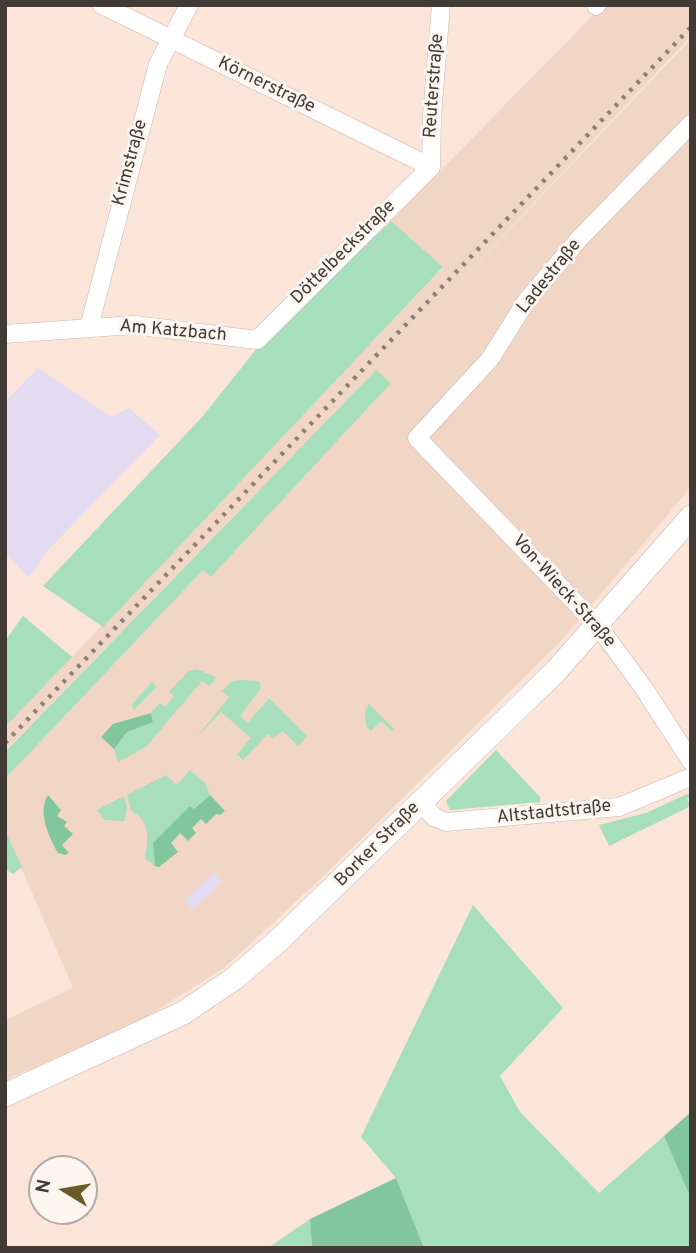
<!DOCTYPE html>
<html>
<head>
<meta charset="utf-8">
<style>
  body { margin:0 }
  #map { position:relative; width:696px; height:1253px; overflow:hidden; background:#fae5d8; font-family:Overpass,sans-serif }
  canvas { display:block }
  .frame { position:absolute; inset:0; border:7px solid #423a35; pointer-events:none }
  .north { position:absolute; left:28px; top:1155px; width:70px; height:70px; box-sizing:border-box; background:#fdf5ef; border:2px solid #b2aaa5; border-radius:50%; rotate:281deg; font-size:19px; font-weight:700; line-height:28px; text-align:center; color:#423a35 }
  .north::after { content:''; display:block; margin:auto; width:24px; height:32px; background:#6b5a28; clip-path:polygon(50% 0,100% 100%,50% 72%,0 100%) }
</style>
</head>
<body>
<div id="map">
<canvas width="696" height="1253"></canvas>
<div class="frame"></div>
<div class="north">N</div>
</div>
<script>
const ctx = document.querySelector('canvas').getContext('2d');
ctx.lineJoin = 'round';
function paint(path, color) {
  ctx.fillStyle = color;
  ctx.fill(path, 'evenodd');
}
function stroke(path, color, width, dash) {
  ctx.strokeStyle = color;
  ctx.lineWidth = width;
  ctx.lineCap = dash ? 'butt' : 'round';
  ctx.setLineDash(dash || []);
  ctx.stroke(path);
}
function drawText(font, color, halo, rows, align = 'center') {
  ctx.font = font + ' Overpass,sans-serif';
  ctx.lineWidth = 6;
  ctx.setLineDash([]);
  ctx.textBaseline = 'middle';
  ctx.strokeStyle = halo;
  ctx.fillStyle = color;
  for (const [text, x, y, turn = 0] of rows) {
    ctx.save();
    ctx.translate(x, y);
    ctx.rotate((+turn || 0) * Math.PI / 180);
    ctx.textAlign = isNaN(turn) ? turn : align;
    if (halo) ctx.strokeText(text, 0, 0);
    ctx.fillText(text, 0, 0);
    ctx.restore();
  }
}
paint(new Path2D(`
  M603,5H691V36L416,328L691,39V487L561,641L334,866L224,968L135,1024L5,1080V1020L73,988L5,830V779L203,570L212,576L391,383L376,370L5,751V727L443,268L391,221Z`), '#f2d6c5');
paint(new Path2D(`
  M38,368L111,417L129,408L160,435L48,550L29,578L5,553V402Z
  M214,873L222,882L193,909L184,901Z`), '#e3dbf1');
paint(new Path2D(`
  M391,221L443,267L103,627L43,586L203,416L258,347Z
  M376,370L391,383L211,577L203,570L5,779V752Z
  M23,616L72,657L5,727V641Z
  M197,669L216,677L210,686L202,681L146,747L118,762L114,749L127,732L153,722L151,713L160,703L165,707L174,696L169,692L189,671Z
  M240,680L259,681L261,688L240,716L248,723L269,698L307,736L298,746L283,731L273,739L268,734L243,760L237,754L251,738L221,712L197,737L229,697L222,691L232,681Z
  M152,682L157,687L134,710L132,704Z
  M369,704L394,729L391,731L381,721L371,731L366,726L365,710Z
  M496,750L540,797V802L450,810L446,801Z
  M190,770L205,783L210,795L193,809L191,806L153,843L155,866L145,858C149,838 150,821 131,810L127,795L166,775L177,785Z
  M687,794L691,795L687,799L691,806L609,846L599,825L646,813Z
  M124,796L127,809L124,821L105,820L97,810Z
  M5,830L22,867L13,874L5,869Z
  M473,905L563,1008L500,1076L520,1112L599,1193L664,1136L691,1199V1248H424L396,1178L361,1137Z
  M310,1219L312,1248H268Z`), '#a7debc');
paint(new Path2D(`
  M151,713L153,722L127,732L114,749L101,737L113,724Z
  M48,795L61,810L57,816L67,822L64,826L73,834L62,845L69,853L65,855L58,853C49,837 37,812 48,795Z
  M210,795L225,811L220,815L216,814L206,824L201,819L192,828L196,833L188,841L180,833L171,843L178,852L159,867L155,866L153,843L190,806L194,809Z
  M691,1112V1199L664,1136Z
  M396,1178L424,1248H312L310,1219Z`), '#81c69c');
const minor = new Path2D(`
  M102,5L431,167
  M596,6L597,5
  M691,124L579,239L527,300L490,359L417,438L598,626L643,687L691,761
  M431,167L432,116L441,5
  M89,327L158,64L189,5
  M5,334L134,325L257,340L431,167
  M420,802L434,817L446,822L619,807L691,777`);
const major = new Path2D(`
  M5,1095L183,1013L235,978L279,940L556,671L691,517`);
stroke(minor, '#cbb6aa', 19);
stroke(major, '#cbb6aa', 24);
stroke(minor, '#fff', 18);
stroke(major, '#fff', 23);
stroke(new Path2D(`
  M5,743L691,27`), '#8d7f77', 4.5, [3.5, 7]);
drawText('18px', '#423a35', '#fdf5ef', [
  ["Körnerstraße",266,86,26],
  ["Reuterstraße",435,86,-86],
  ["Krimstraße",131,163,-75],
  ["Döttelbeckstraße",344,253,-45],
  ["Ladestraße",550,277,-51],
  ["Am Katzbach",173,332,5],
  ["Von-Wieck-Straße",563,592,48],
  ["Altstadtstraße",554,813,-6],
  ["Borker Straße",378,845,-45]
]);
</script>
</body>
</html>
